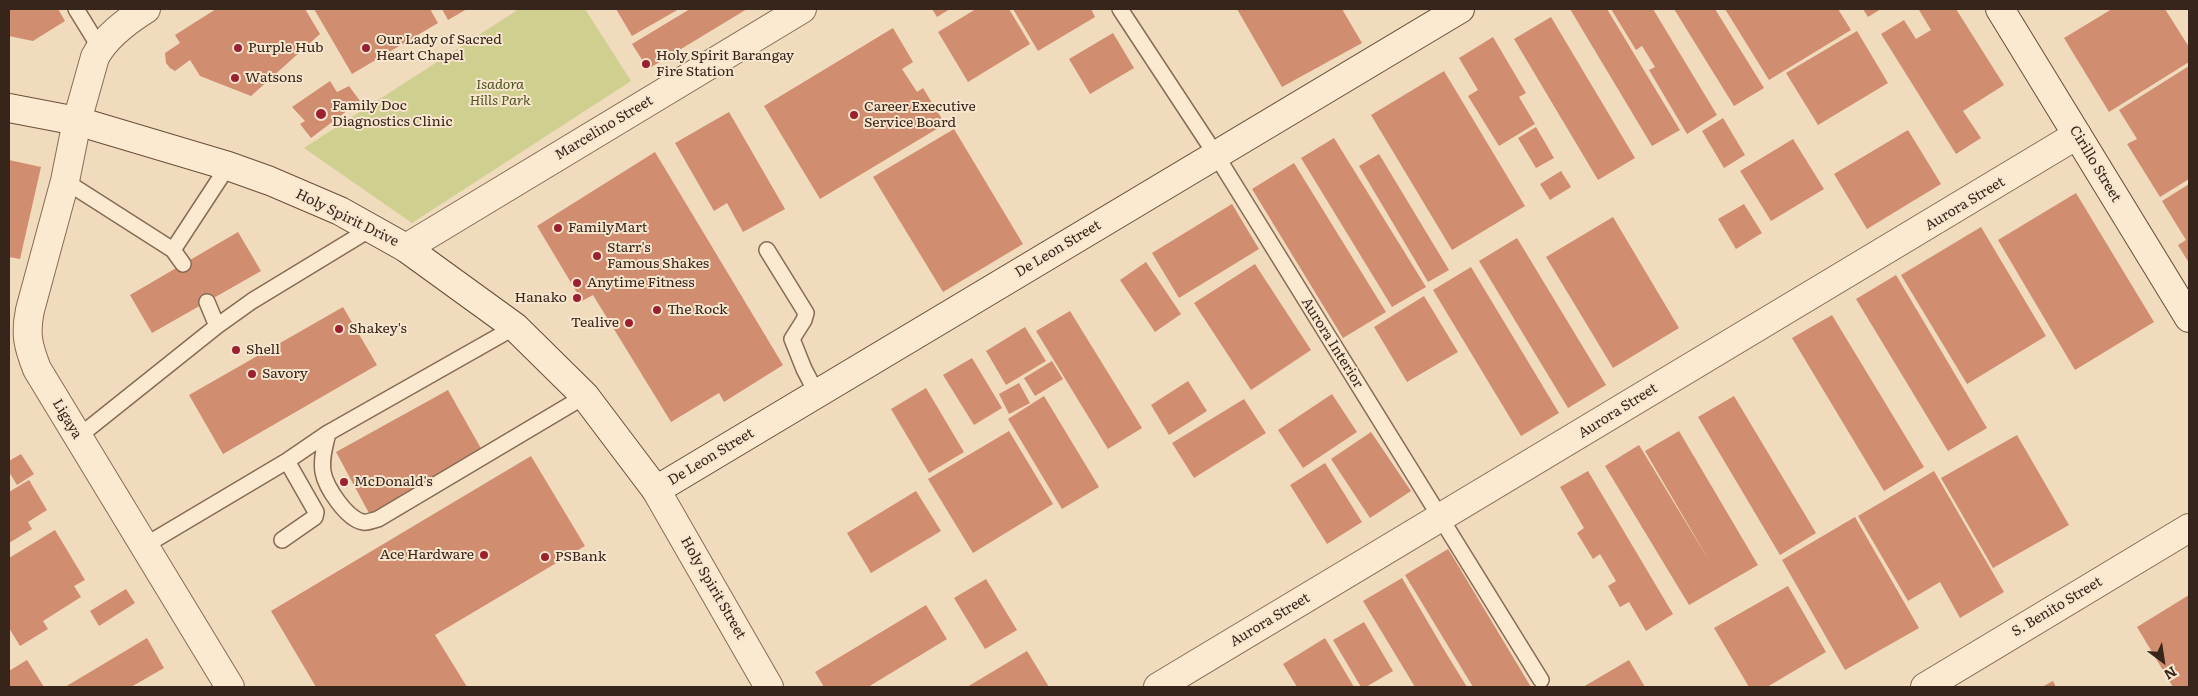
<!DOCTYPE html>
<html>
<head>
<meta charset="utf-8">
<style>
  body { margin:0 }
  #map { position:relative; width:2198px; height:696px; overflow:hidden; background:#f0dbbd; font-family:Literata,serif }
  canvas { display:block }
  .frame { position:absolute; inset:0; border:10px solid #37251b; pointer-events:none }
  .north { position:absolute; left:2138px; top:636px; width:50px; height:50px; -webkit-text-stroke:4px #f7e6cd; paint-order:stroke; rotate:149deg; font-size:14px; font-weight:700; line-height:20px; text-align:center; color:#37251b }
  .north::after { content:''; display:block; margin:auto; width:18px; height:22px; background:#37251b; clip-path:polygon(50% 0,100% 100%,50% 72%,0 100%) }
</style>
</head>
<body>
<div id="map">
<canvas width="2198" height="696"></canvas>
<div class="frame"></div>
<div class="north">N</div>
</div>
<script>
const ctx = document.querySelector('canvas').getContext('2d');
ctx.lineJoin = 'round';
function paint(path, color) {
  ctx.fillStyle = color;
  ctx.fill(path, 'evenodd');
}
function stroke(path, color, width, dash) {
  ctx.strokeStyle = color;
  ctx.lineWidth = width;
  ctx.lineCap = dash ? 'butt' : 'round';
  ctx.setLineDash(dash || []);
  ctx.stroke(path);
}
function drawText(font, color, halo, rows, align = 'center') {
  ctx.font = font + ' Literata,serif';
  ctx.lineWidth = 4;
  ctx.setLineDash([]);
  ctx.textBaseline = 'middle';
  ctx.strokeStyle = halo;
  ctx.fillStyle = color;
  for (const [text, x, y, turn = 0] of rows) {
    ctx.save();
    ctx.translate(x, y);
    ctx.rotate((+turn || 0) * Math.PI / 180);
    ctx.textAlign = isNaN(turn) ? turn : align;
    if (halo) ctx.strokeText(text, 0, 0);
    ctx.fillText(text, 0, 0);
    ctx.restore();
  }
}
paint(new Path2D(`
  M519,9H585L631,81L412,223L304,148Z`), '#cfcf90');
paint(new Path2D(`
  M9,9H58L65,21L33,41L9,36Z
  M216,9H305L320,34L251,96L200,76L190,60L175,71L170,68L166,63L165,53L180,43L175,35Z
  M314,9H430L438,23L352,74Z
  M442,9H467L448,20Z
  M616,9H679L632,36Z
  M690,9H747L648,69L632,44Z
  M932,9H950L937,17Z
  M976,9H1009L1030,44L968,82L938,32Z
  M1013,9H1091L1095,17L1038,51Z
  M1237,9H1342L1362,43L1282,87Z
  M1570,9H1607L1680,130L1652,146Z
  M1611,9H1653L1717,115L1687,134L1649,70L1655,67L1642,46L1636,50Z
  M1674,9H1715L1764,88L1734,106Z
  M1725,9H1838L1851,30L1769,80Z
  M1863,9H1881L1868,17Z
  M1921,9H1956L2004,85L1963,111L1981,138L1956,154L1881,34L1904,20L1916,39L1931,30L1919,10Z
  M2112,9H2165L2189,47V62L2109,112L2064,38Z
  M1551,17L1635,158L1598,180L1514,39Z
  M893,28L913,62L902,69L917,92L923,88L945,124L820,199L764,106Z
  M1857,31L1888,83L1818,125L1786,73Z
  M1113,33L1134,68L1090,94L1069,59Z
  M1493,37L1526,93L1519,97L1535,124L1499,146L1468,96L1478,90L1459,58Z
  M2189,66V179L2160,197L2127,144L2137,139L2119,110Z
  M1444,71L1525,206L1452,250L1371,115Z
  M330,81L337,92L349,86L360,101L311,138L300,124L305,121L292,107Z
  M729,112L785,209L743,232L727,203L714,211L675,143Z
  M1723,118L1745,155L1724,168L1702,131Z
  M1536,127L1554,158L1536,168L1518,138Z
  M954,129L1023,244L943,292L873,177Z
  M1908,130L1941,184L1867,229L1834,174Z
  M1334,138L1426,287L1392,307L1301,158Z
  M1793,139L1824,189L1771,221L1740,171Z
  M655,152L783,365L724,402L719,393L671,422L593,295L582,301L537,226Z
  M1379,154L1449,270L1428,282L1359,166Z
  M9,160L41,167L20,259L9,257Z
  M1294,163L1386,312L1343,338L1252,189Z
  M1561,171L1571,187L1550,200L1540,184Z
  M2189,184V263L2178,245L2186,240L2162,201Z
  M2076,193L2154,322L2075,370L1998,240Z
  M1232,204L1259,249L1179,298L1152,253Z
  M1744,204L1762,233L1736,249L1718,219Z
  M1613,217L1679,328L1613,368L1546,257Z
  M1981,227L2046,336L1967,384L1901,275Z
  M238,232L261,271L152,333L130,295Z
  M1517,238L1606,385L1568,408L1479,261Z
  M1146,262L1181,314L1155,332L1120,280Z
  M1255,264L1311,350L1251,390L1194,303Z
  M1471,267L1559,413L1521,436L1433,290Z
  M1896,275L1987,428L1948,451L1856,299Z
  M1424,296L1458,352L1407,382L1374,327Z
  M343,307L377,365L223,454L189,395Z
  M1070,311L1142,428L1108,449L1036,331Z
  M1832,315L1924,467L1884,491L1792,338Z
  M1025,327L1046,361L1006,385L986,351Z
  M972,358L1002,408L974,425L943,375Z
  M1052,361L1063,379L1035,396L1024,378Z
  M1188,381L1207,411L1169,435L1151,405Z
  M1019,383L1030,403L1009,414L999,394Z
  M926,388L964,452L929,473L891,409Z
  M448,390L483,452L370,515L336,452Z
  M1332,394L1357,432L1303,468L1278,430Z
  M1044,396L1099,487L1062,509L1008,419Z
  M1734,396L1816,533L1780,555L1698,417Z
  M1244,399L1266,433L1194,478L1172,443Z
  M1009,431L1053,504L973,553L928,479Z
  M1679,431L1758,565L1689,605L1605,466L1639,445L1710,562L1645,451Z
  M1371,432L1411,491L1370,518L1331,459Z
  M2017,435L2069,525L1993,568L1941,478Z
  M21,454L34,474L17,485L9,472V461Z
  M531,456L585,546L435,635L467,687H316L271,611Z
  M1325,463L1362,522L1327,544L1290,485Z
  M1588,471L1673,614L1646,631L1629,602L1620,607L1608,586L1616,581L1600,554L1593,559L1577,533L1584,528L1560,487Z
  M1934,471L2004,592L1960,618L1940,582L1908,601L1858,516Z
  M29,480L47,510L28,522L32,529L9,543V492Z
  M916,491L941,531L871,573L847,533Z
  M1855,517L1919,628L1845,670L1782,560Z
  M55,530L85,580L74,586L81,597L43,621L48,629L20,646L9,628V558Z
  M1448,549L1459,567L1531,687H1473L1405,575Z
  M1402,578L1446,653L1467,687H1415L1363,601Z
  M986,579L1017,630L985,649L954,598Z
  M1788,586L1826,652L1767,687H1749L1714,628Z
  M126,589L135,603L99,626L90,611Z
  M2189,595V686L2173,687L2137,627Z
  M926,605L947,639L868,687H824L815,672Z
  M1364,622L1393,671L1366,687H1361L1333,640Z
  M147,638L164,668L131,687H65Z
  M1325,638L1354,687H1297L1283,664Z
  M1027,651L1049,687H967Z
  M27,660L44,687H9V671Z
  M1629,660L1645,687H1583Z
  M2053,681L2056,687H2042Z`), '#d18d70');
const service = new Path2D(`
  M76,9L100,48
  M1120,9L1216,155L1541,680
  M65,181L173,250
  M767,250L806,313L804,320L792,339L804,369L817,394
  M183,264L173,250L228,166
  M207,302L217,326L252,301L372,228
  M328,433C325,446 321,458 323,472C326,488 347,519 363,522C368,523 373,520 378,519L585,396
  M78,437L217,326
  M282,540L315,517L316,512L287,461
  M144,546L287,461L328,433L515,327`);
const minor = new Path2D(`
  M146,9C127,21 106,36 95,57L77,121L65,181L30,310C25,334 28,346 37,369L230,687
  M406,248L802,9
  M656,490L769,687
  M1158,687L2077,135
  M1925,687L2189,528`);
const secondary = new Path2D(`
  M2000,9L2189,318
  M9,108L77,121L228,166L270,181L340,211L406,248L515,327L585,396L656,490L1460,9`);
stroke(service, '#896b55', 18);
stroke(minor, '#896b55', 30);
stroke(secondary, '#6b4c38', 30);
stroke(service, '#fbe9d0', 15);
stroke(minor, '#fbe9d0', 28);
stroke(secondary, '#fbe9d0', 28);
for (const [x, y, r, color] of [
  [238,48,5,"#9c2130"],
  [366,48,5,"#9c2130"],
  [646,64,5,"#9c2130"],
  [235,78,5,"#9c2130"],
  [321,114,6,"#9c2130"],
  [854,115,5,"#9c2130"],
  [558,228,5,"#9c2130"],
  [597,256,5,"#9c2130"],
  [577,283,5,"#9c2130"],
  [577,298,5,"#9c2130"],
  [657,310,5,"#9c2130"],
  [629,323,5,"#9c2130"],
  [339,329,5,"#9c2130"],
  [236,350,5,"#9c2130"],
  [252,374,5,"#9c2130"],
  [344,482,5,"#9c2130"],
  [484,555,5,"#9c2130"],
  [545,557,5,"#9c2130"]
]) {
  const dot = new Path2D();
  dot.arc(x, y, r, 0, 2 * Math.PI);
  ctx.fillStyle = color;
  ctx.fill(dot);
  stroke(dot, '#f7e6cd', 2);
}
drawText('14px', '#37251b', '#f7e6cd', [
  ["Our Lady of Sacred",376,40],
  ["Heart Chapel",376,56],
  ["Purple Hub",248,48],
  ["Holy Spirit Barangay",656,56],
  ["Fire Station",656,72],
  ["Watsons",245,78],
  ["Family Doc",332,106],
  ["Diagnostics Clinic",332,122],
  ["Career Executive",864,107],
  ["Service Board",864,123],
  ["FamilyMart",568,228],
  ["Starr's",607,248],
  ["Famous Shakes",607,264],
  ["Anytime Fitness",587,283],
  ["Hanako",567,298,"right"],
  ["The Rock",667,310],
  ["Tealive",619,323,"right"],
  ["Shakey's",349,329],
  ["Shell",246,350],
  ["Savory",262,374],
  ["McDonald's",354,482],
  ["Ace Hardware",474,555,"right"],
  ["PSBank",555,557]
], 'left');
drawText('italic 14px', '#4e5520', '#f7e6cd', [
  ["Isadora",500,85],
  ["Hills Park",500,101]
]);
drawText('14px', '#37251b', '#f7e6cd', [
  ["Marcelino Street",604,128,-31],
  ["Cirillo Street",2095,164,59],
  ["Aurora Street",1965,204,-31],
  ["Holy Spirit Drive",347,218,26],
  ["De Leon Street",1058,249,-31],
  ["Aurora Interior",1332,343,58],
  ["Aurora Street",1618,411,-32],
  ["Ligaya",67,419,59],
  ["De Leon Street",711,457,-31],
  ["Holy Spirit Street",713,588,60],
  ["S. Benito Street",2057,607,-31],
  ["Aurora Street",1270,620,-31]
]);
</script>
</body>
</html>
